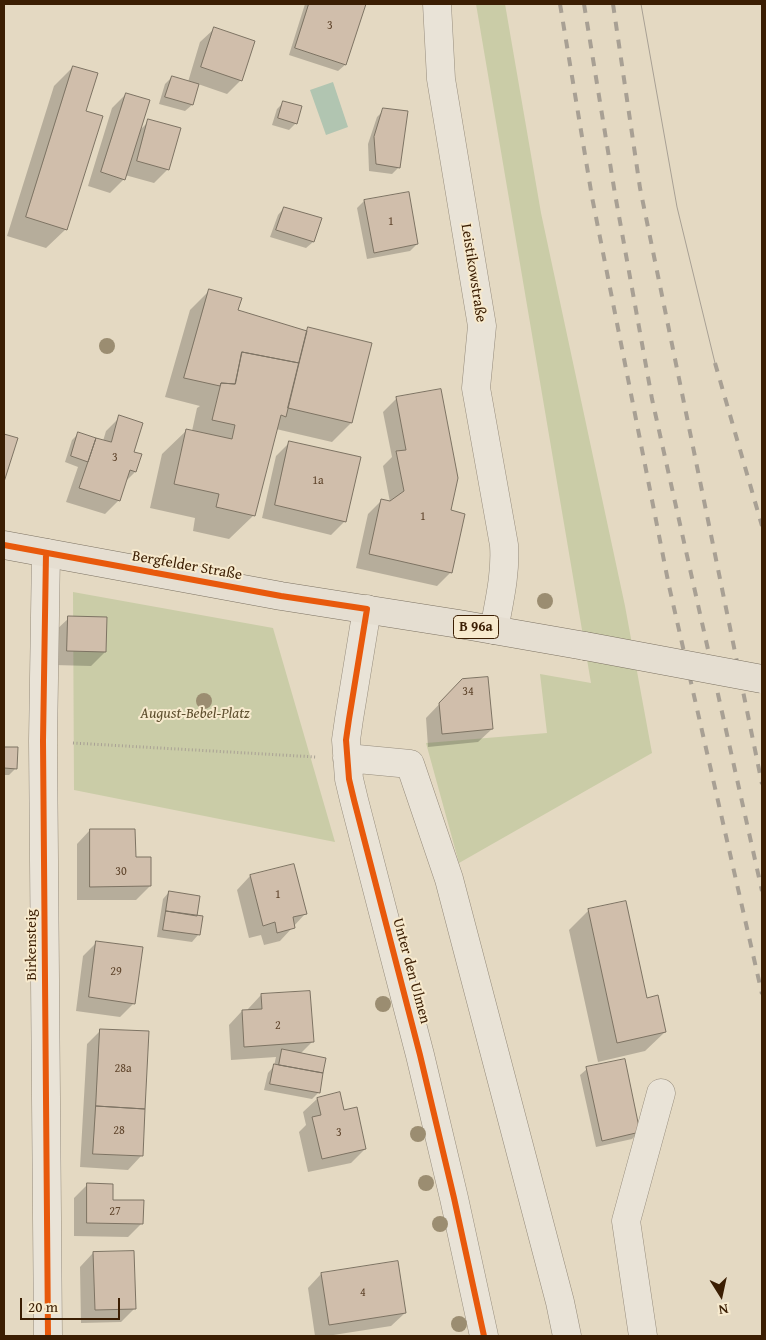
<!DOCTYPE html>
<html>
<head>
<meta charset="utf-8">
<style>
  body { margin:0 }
  #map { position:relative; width:766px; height:1340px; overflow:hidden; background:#e4d9c2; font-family:"Gentium Book Plus",serif }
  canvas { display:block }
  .frame { position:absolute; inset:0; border:5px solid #3b1e03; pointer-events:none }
  .north { position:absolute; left:696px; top:1270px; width:50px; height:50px; -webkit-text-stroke:4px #f7eace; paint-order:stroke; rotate:170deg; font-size:14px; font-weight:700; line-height:20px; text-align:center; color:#3b1e03 }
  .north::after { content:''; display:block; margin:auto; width:18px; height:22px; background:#3b1e03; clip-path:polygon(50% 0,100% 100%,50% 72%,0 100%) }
  .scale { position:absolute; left:20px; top:1298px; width:100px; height:22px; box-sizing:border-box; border:2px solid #3b1e03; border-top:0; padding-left:6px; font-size:15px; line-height:18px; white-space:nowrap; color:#3b1e03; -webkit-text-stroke:4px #f7eace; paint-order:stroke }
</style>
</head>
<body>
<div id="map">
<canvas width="766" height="1340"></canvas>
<div class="frame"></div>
<div class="north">N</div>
<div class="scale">20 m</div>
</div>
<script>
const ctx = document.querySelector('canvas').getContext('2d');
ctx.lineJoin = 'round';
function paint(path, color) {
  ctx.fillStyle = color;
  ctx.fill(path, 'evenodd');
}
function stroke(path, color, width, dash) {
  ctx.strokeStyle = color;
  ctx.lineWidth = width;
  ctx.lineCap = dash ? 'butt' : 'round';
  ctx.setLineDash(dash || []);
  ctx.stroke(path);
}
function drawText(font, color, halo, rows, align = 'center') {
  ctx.font = font + ' "Gentium Book Plus",serif';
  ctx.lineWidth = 4;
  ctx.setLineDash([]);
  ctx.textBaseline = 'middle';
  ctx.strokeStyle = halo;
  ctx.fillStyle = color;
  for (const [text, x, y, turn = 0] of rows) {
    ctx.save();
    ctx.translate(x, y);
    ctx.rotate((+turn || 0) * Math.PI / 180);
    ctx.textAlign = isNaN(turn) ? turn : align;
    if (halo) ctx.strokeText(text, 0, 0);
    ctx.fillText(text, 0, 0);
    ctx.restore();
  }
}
paint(new Path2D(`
  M476,4H505L541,213L625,606L652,753L459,863L426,743L547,733L540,674L591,683Z
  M73,592L273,628L335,842L74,790Z`), '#cacca7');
paint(new Path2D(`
  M333,82L348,127L326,135L310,90Z`), '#b1c5b1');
paint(new Path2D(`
  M305,4H365L345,65L338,71L289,55Z
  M214,29L241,80L227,94L198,84L192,105L185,111L159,104L165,84L172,77L188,82L200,42Z
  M73,67L85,111L66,229L46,248L7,236L54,86Z
  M126,94L139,131L149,121L168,169L154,183L125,175L124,179L110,193L88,186L112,108Z
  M284,102L296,123L289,130L272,125L277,109Z
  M384,110L399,167L392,174L369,171L368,144L377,117Z
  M408,193L417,244L410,251L367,259L357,208L364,201Z
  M284,208L320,219L313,242L306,248L270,237L278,215Z
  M210,290L237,311L305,332L309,328L371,344L351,423L332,442L276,429L254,515L229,539L193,531L195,518L150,508L162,454L187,430L192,431L197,408L200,406L165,397L190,310Z
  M397,398L449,511L451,572L437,586L356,568L368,514L382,500L390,502L383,466L392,457L383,412Z
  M120,417L132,453L135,472L125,482L119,500L105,514L66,502L78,467L65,462L72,440L79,433L103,441L106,431Z
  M290,442L345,521L331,535L262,518L276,456Z
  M69,618L105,652L91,666L54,665L55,631Z
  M449,694L492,729L478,742L428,747L426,718Z
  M4,748H17L16,768L9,775H4Z
  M90,830L150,886L136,900H77V844Z
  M293,866L305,914L280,941L264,945L261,935L249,938L237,890L250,876Z
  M169,892L196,917H201L198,935L192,942L157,937L163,899Z
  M589,910L646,999L665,1032L645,1051L598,1062L569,930Z
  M97,942L134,1003L120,1017L76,1011L83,956Z
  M261,995L312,1042L300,1054L318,1093L312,1099L264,1090L268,1073L274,1066L276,1057L231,1060L229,1025L242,1011H248V1009Z
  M101,1030L148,1032L141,1156L128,1170L80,1167L87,1044Z
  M587,1069L639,1132L632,1139L596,1147L580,1075Z
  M339,1094L343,1112L365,1149L351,1163L308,1172L299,1132L306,1125L303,1112L317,1099Z
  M88,1184L112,1201L142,1223L128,1237L74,1236V1198Z
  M93,1253L135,1308L121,1322L81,1323L80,1267Z
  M321,1274L405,1313L391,1326L327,1336H315L308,1288Z`), '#0003');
const building = new Path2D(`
  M309,4H366L346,65L295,48Z
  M214,27L255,41L242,81L201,67Z
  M73,66L98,73L86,111L103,116L67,230L26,217Z
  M172,76L199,84L193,105L165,97Z
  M126,93L150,100L125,180L101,172Z
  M283,101L302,106L297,124L278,118Z
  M383,108L408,111L400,168L376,164L374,137Z
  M148,119L181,128L169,170L137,161Z
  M409,192L418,244L374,253L364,200Z
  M284,207L322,218L314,242L276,230Z
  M209,289L242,298L238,310L307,331L299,363L242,352L235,384L221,383L220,386L184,378Z
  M308,327L372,343L352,423L288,408Z
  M242,352L299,363L286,417L281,415L255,516L216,507L219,494L174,484L186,429L232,439L235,425L212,420L221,383L235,384Z
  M441,389L458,478L451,510L465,514L452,573L369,554L381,499L390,501L404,491L396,451L406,450L396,397Z
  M119,415L143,423L134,452L142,454L136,472L130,470L120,501L79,488L96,438L111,442Z
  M78,432L96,438L88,462L71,456Z
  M4,434L18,438L4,482Z
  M289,441L361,457L346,522L275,505Z
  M68,616L107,617L106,652L67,651Z
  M488,677L493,729L442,734L439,703L462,679Z
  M4,747H18L17,769L4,768Z
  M90,829H135L136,857H151V886L90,887Z
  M294,864L307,914L293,917L295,928L277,933L275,922L263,926L250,875Z
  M169,891L200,896L197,916L166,911Z
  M626,901L647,998L658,995L666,1032L617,1043L588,909Z
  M166,911L203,916L200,935L163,930Z
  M96,941L143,947L135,1004L89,997Z
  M310,991L314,1042L244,1047L242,1010L262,1009L261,994Z
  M100,1029L149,1031L145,1109L96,1106Z
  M282,1049L326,1058L323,1073L279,1065Z
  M625,1059L640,1132L602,1141L586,1067Z
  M274,1064L323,1073L320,1093L270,1084Z
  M340,1092L344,1110L357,1107L366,1149L322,1159L312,1117L321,1115L317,1098Z
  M96,1106L145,1109L143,1156L93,1154Z
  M87,1183L113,1184V1200H144L143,1224L87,1223Z
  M134,1251L136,1309L95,1310L93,1252Z
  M398,1261L406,1313L329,1325L321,1273Z`);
paint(building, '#d0beab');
stroke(building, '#7d7363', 1);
const minor = new Path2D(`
  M437,4L441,79L482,326L476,388L504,545C506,574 499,602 494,630
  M46,553L43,741L48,1336
  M367,609L349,719L346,740L349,779L354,800L420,1055L454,1198L484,1336
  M347,758L410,764L449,879L560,1302L567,1336
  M643,1336L626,1221L661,1093`);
const major = new Path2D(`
  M4,545L281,596L459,624L585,646`);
stroke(minor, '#968c7c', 29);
stroke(major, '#7d7363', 29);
stroke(new Path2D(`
  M73,743L316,757`), '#a8a094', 3, [1, 2.5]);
stroke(minor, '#e9e3d7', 28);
stroke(major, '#e5ded1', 28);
stroke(new Path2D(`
  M641,4L677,207L715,363`), '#a8a094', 1);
stroke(new Path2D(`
  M560,4L592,197L669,586L762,994
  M584,4L615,194L652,399L762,891
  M613,4L640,188L762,784
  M715,363L762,526`), '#a8a094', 4, [9, 9]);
const majorBridge = new Path2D(`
  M585,646L762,679`);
stroke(majorBridge, '#7d7363', 29, []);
stroke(majorBridge, '#e5ded1', 28);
stroke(new Path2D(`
  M4,545L281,596L367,609L349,719L346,740L349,779L354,800L420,1055L454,1198L484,1336
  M46,553L43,741L48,1336`), '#e8590c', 6);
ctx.fillStyle = '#9b8d71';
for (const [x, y] of [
  [107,346],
  [545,601],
  [204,701],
  [383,1004],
  [418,1134],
  [426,1183],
  [440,1224],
  [459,1324]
]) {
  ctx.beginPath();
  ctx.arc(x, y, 8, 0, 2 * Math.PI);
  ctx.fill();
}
drawText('12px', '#60462d', null, [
  ["3",330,26],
  ["1",391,222],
  ["3",115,458],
  ["1a",318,481],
  ["1",423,517],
  ["34",468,692],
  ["30",121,872],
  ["1",278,895],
  ["29",116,972],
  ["2",278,1026],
  ["28a",123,1069],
  ["28",119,1131],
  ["3",339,1133],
  ["27",115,1212],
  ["4",363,1293]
]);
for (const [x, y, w] of [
  [476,627,45]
]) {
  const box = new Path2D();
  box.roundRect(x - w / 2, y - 11.5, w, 23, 4);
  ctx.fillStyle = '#f7eace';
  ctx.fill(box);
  stroke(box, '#3b1e03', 1);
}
drawText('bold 14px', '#3b1e03', null, [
  ["B 96a",476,627]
]);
drawText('15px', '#3b1e03', '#f7eace', [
  ["Leistikowstraße",473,273,81],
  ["Bergfelder Straße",187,566,10],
  ["Birkensteig",32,945,-90],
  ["Unter den Ulmen",411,971,75]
]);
drawText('italic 15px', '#5f4f2e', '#f7eace', [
  ["August-Bebel-Platz",195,714]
]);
</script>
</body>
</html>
